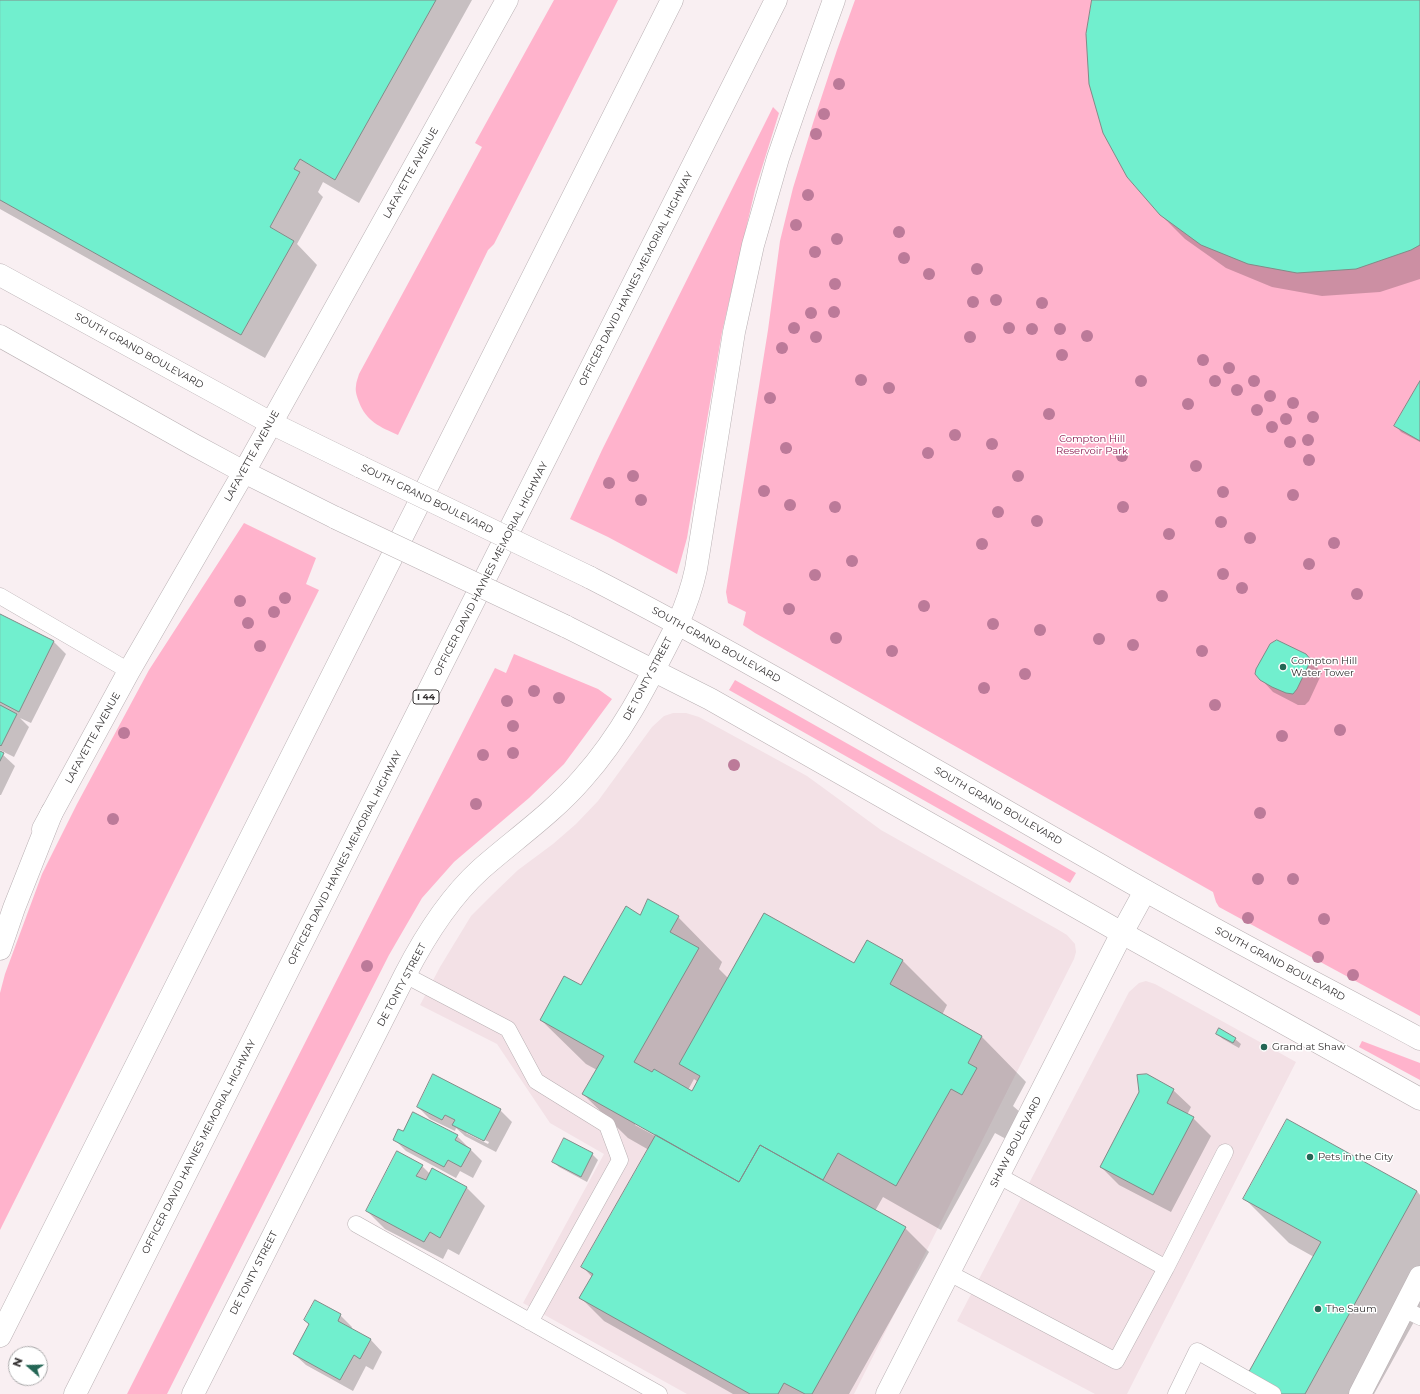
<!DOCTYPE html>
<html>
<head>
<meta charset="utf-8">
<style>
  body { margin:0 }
  #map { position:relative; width:1420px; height:1394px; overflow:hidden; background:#f9eff2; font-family:Montserrat,sans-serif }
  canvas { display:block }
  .north { position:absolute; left:8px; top:1346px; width:40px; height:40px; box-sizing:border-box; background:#fff; border:1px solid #adacad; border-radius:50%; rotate:290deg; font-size:11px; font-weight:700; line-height:16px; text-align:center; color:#333031 }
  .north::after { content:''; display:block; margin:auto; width:14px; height:18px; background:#246655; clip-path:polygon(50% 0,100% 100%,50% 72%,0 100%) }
</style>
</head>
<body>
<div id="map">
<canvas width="1420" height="1394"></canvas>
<div class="north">N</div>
</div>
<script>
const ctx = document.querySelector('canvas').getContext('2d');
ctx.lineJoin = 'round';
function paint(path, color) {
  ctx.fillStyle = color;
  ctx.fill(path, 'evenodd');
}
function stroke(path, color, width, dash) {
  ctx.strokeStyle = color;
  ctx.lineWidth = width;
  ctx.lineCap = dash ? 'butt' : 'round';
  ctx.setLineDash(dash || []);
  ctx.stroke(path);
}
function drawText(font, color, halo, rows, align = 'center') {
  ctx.font = font + ' Montserrat,sans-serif';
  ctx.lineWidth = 3;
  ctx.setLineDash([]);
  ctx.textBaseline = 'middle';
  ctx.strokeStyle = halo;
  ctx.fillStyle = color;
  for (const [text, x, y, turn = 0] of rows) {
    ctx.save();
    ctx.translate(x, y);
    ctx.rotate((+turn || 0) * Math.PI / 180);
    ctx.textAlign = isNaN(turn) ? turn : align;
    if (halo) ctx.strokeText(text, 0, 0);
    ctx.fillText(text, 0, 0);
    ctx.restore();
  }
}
paint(new Path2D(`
  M673,713H686L699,717L807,776L881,830L1057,929L1067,935L1075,944L1076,952L1074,959L854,1394H687L523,1303L604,1154L550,1123L497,1044L420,1005L440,967L471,916L493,894L518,870L553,844L576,824L598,801L652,727L664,716Z
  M1146,981L1155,984L1296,1062L1127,1394H1095L957,1321L1129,992L1139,983Z`), '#f3e1e6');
paint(new Path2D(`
  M554,0H618L494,244L488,250L398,435C380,427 366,421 359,402C357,397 355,391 356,386C356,382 358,378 359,374L482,147L475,143Z
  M855,0H1420V1016L1219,907L1216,902L1213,892L755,633L743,625L746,612L728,603L726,592L768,330L780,241L793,188L813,123L837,50Z
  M773,107L779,113L755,190L722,332L687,538L677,574L608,537L570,519L602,450Z
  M244,523L316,558L306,584L319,590L0,1230V993L5,974L42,874L77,804L149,670Z
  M514,654L598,689L612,699L564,764L529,798L454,862L422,898L389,955L167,1394H127L495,668L506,673Z
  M735,680L1076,873L1070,883L729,690Z
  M1362,1041L1420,1063V1080L1359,1047Z`), '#ffb3cc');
paint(new Path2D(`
  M0,0H472L359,203L323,182L318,192L323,197L297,244L317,265L265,358L0,209Z
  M1093,0H1420V279L1380,292L1322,296L1272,287L1226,268L1185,239L1161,215Z
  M1420,383V442L1401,432L1396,426Z
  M0,615L54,642L66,654L31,723L20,718L29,727L14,757L0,750Z
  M1306,655L1322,673L1309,701L1305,705H1298L1273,692L1261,679Z
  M0,752L15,766L1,795H0Z
  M640,916L678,917L722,962L719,969L728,978L854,964L867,941L903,961L947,1005L942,1015L982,1037L1026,1082L1013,1106L1021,1113L1006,1139L995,1133L941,1230L883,1197L875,1211L905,1228L929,1252L849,1394H733L604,1321L581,1298L592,1277L583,1267L649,1150L628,1138L583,1094L597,1070L586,1064L541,1020L581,987ZM694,1079L698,1082L693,1092L688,1090ZM635,1122L657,1135V1137L635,1125Z
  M1217,1034L1235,1039L1241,1044L1239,1048L1223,1039Z
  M1173,1090L1191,1107L1187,1115L1193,1118L1211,1136L1171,1212L1119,1185L1101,1167Z
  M418,1107L500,1110L512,1122L496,1152L465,1136L456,1128L455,1131L430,1119ZM466,1131L489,1142L488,1144L466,1133Z
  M403,1132L457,1136L482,1161L473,1178L460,1171L456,1178L406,1151L394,1139Z
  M592,1154L598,1160L587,1182L559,1167L553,1161Z
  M422,1166L430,1174L433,1170L467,1188L485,1206L459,1255L448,1249L443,1259L385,1229L367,1211Z
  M1417,1191L1420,1195V1311L1374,1394H1265L1314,1257L1289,1243L1245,1199Z
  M340,1315L352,1327L351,1330L371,1340L382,1352L373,1370L366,1366L353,1391L306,1365L294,1354L310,1325L305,1320Z`), '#0003');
const building = new Path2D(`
  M0,0H436L335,180L300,159L294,169L300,172L270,227L294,241L241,335L0,200Z
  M1092,0H1420V245L1411,250L1356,269L1297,273L1248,264L1201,245L1160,215L1127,177L1103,133L1089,84L1086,34Z
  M1420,381V441L1394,426Z
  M0,614L54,641L19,712L0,702Z
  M1277,640L1306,654L1311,660L1297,689L1293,694L1286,693L1272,687L1260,680L1255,674L1256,669L1270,644Z
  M0,705L17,714L1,746L0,745Z
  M0,751L4,753L0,761Z
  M648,899L679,916L670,932L699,948L634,1062L652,1072L654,1069L692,1091L700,1076L679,1064L764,913L854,963L867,940L903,960L890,984L982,1036L968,1063L977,1068L962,1095L951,1089L896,1186L838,1153L823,1180L760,1145L739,1182L582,1094L604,1056L540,1020L564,976L581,985L626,906L640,915Z
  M1219,1028L1236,1038L1233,1043L1216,1034Z
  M433,1074L501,1109L484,1141L452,1125L455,1120L445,1115L442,1120L417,1107Z
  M1147,1074L1174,1089L1167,1103L1194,1117L1153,1195L1100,1167L1139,1092L1137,1075Z
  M413,1112L458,1135L455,1140L471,1149L461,1167L448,1160L444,1167L393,1140L398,1129L403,1131Z
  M1287,1119L1417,1191L1305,1394H1278L1246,1377L1321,1242L1243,1199Z
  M656,1135L739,1182L760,1145L906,1227L812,1394H805L784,1383L778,1394H750L579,1298L593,1274L581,1267Z
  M564,1138L593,1153L581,1177L552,1162Z
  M397,1151L423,1165L416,1176L426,1180L432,1168L467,1187L440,1238L430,1232L424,1242L366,1211Z
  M315,1300L341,1314L338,1321L371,1339L360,1359L354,1355L340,1380L293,1354L309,1324L304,1320Z`);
paint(building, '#71efce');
stroke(building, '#828b88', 1);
const service = new Path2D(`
  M0,596L129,671
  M405,975L508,1029L536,1081L607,1125L620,1160L530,1322
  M356,1224L659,1394
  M1166,1268L1225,1152
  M949,1273L1116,1361L1166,1268L999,1176
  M1404,1309L1420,1317
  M1176,1394L1197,1351L1273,1394`);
const minor = new Path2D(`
  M43,829L129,671L244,472L507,0
  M193,1394L405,975C424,938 450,897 481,869C515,839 553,813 583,778C624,732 650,678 678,623
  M1360,1394L1420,1277`);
const tertiary = new Path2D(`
  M887,1394L1122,933L1145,891`);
const primary = new Path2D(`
  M0,275L271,423L361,467
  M0,336L194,445L244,472L336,518
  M589,577C766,668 936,772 1109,870C1211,929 1316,983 1420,1039
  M565,626L710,699L1122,933L1420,1099`);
const motorway = new Path2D(`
  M678,623C686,605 692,588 696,569L734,332L753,245L778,158L799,97L834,0
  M0,949L14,908L52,812
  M0,1336L672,0
  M75,1394L776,0`);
stroke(service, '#b9b0b3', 17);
stroke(minor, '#b9b0b3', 23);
stroke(tertiary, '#b9b0b3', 23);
stroke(primary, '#b9b0b3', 23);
stroke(motorway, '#b9b0b3', 23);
stroke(service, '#fff', 16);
stroke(minor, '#fff', 22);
stroke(tertiary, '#fff', 22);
stroke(primary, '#fff', 22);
stroke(motorway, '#fff', 22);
const primaryBridge = new Path2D(`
  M361,467L589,577
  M336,518L565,626`);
stroke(primaryBridge, '#b9b0b3', 23, []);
stroke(primaryBridge, '#fff', 22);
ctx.fillStyle = '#bc7a99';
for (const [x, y] of [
  [839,84],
  [824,114],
  [816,134],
  [808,195],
  [796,225],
  [899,232],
  [837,239],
  [815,252],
  [904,258],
  [977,269],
  [929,274],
  [835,284],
  [996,300],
  [973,302],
  [1042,303],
  [834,312],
  [811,313],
  [794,328],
  [1009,328],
  [1032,329],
  [1060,329],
  [1087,336],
  [816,337],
  [970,337],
  [782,348],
  [1062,355],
  [1203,360],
  [1229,368],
  [861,380],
  [1141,381],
  [1215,381],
  [1254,381],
  [889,388],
  [1237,390],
  [1270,396],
  [770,398],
  [1293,403],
  [1188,404],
  [1257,410],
  [1049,414],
  [1313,417],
  [1286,419],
  [1272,427],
  [955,435],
  [1308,440],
  [1290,442],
  [992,444],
  [786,448],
  [928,453],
  [1122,456],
  [1309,460],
  [1196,466],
  [633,476],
  [1018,476],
  [609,483],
  [764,491],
  [1223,492],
  [1293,495],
  [641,500],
  [790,505],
  [835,507],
  [1123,507],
  [998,512],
  [1037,521],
  [1221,522],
  [1169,534],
  [1250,538],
  [1334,543],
  [982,544],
  [852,561],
  [1309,564],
  [1223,574],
  [815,575],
  [1242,588],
  [1357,594],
  [1162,596],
  [285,598],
  [240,601],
  [924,606],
  [789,609],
  [274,612],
  [248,623],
  [993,624],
  [1040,630],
  [836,638],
  [1099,639],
  [1133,645],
  [260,646],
  [892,651],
  [1202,651],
  [1025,674],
  [984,688],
  [534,691],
  [559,698],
  [507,701],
  [1215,705],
  [513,726],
  [1340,730],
  [124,733],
  [1282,736],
  [513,753],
  [483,755],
  [734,765],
  [476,804],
  [1260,813],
  [113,819],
  [1258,879],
  [1293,879],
  [1248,918],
  [1324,919],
  [1318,957],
  [367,966],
  [1353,975]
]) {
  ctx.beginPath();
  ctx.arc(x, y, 6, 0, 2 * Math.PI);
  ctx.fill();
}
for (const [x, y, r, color] of [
  [1283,667,4,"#246655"],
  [1264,1047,4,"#246655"],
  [1310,1157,4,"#246655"],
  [1318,1309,4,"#246655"]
]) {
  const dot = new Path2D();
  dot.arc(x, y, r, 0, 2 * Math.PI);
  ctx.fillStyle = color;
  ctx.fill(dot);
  stroke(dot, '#fff', 1.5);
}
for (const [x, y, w] of [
  [426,697,26]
]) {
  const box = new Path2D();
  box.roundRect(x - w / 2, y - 7, w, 14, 3);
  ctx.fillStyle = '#fff';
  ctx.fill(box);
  stroke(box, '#333031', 1);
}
drawText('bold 9px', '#333031', null, [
  ["I 44",426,697]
]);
drawText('10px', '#333031', '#fff', [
  ["LAFAYETTE AVENUE",411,173,-61],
  ["OFFICER DAVID HAYNES MEMORIAL HIGHWAY",636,279,-63],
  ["SOUTH GRAND BOULEVARD",139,351,29],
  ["LAFAYETTE AVENUE",252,456,-61],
  ["SOUTH GRAND BOULEVARD",427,499,26],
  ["OFFICER DAVID HAYNES MEMORIAL HIGHWAY",491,569,-63],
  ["SOUTH GRAND BOULEVARD",716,645,29],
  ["DE TONTY STREET",648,679,-62],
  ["LAFAYETTE AVENUE",93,738,-61],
  ["SOUTH GRAND BOULEVARD",998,806,30],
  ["OFFICER DAVID HAYNES MEMORIAL HIGHWAY",345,858,-63],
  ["SOUTH GRAND BOULEVARD",1280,964,28],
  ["DE TONTY STREET",402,985,-62],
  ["SHAW BOULEVARD",1016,1142,-63],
  ["OFFICER DAVID HAYNES MEMORIAL HIGHWAY",199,1147,-63],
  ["DE TONTY STREET",254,1273,-63]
]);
drawText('10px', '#8b1b50', '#fff', [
  ["Compton Hill",1092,439],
  ["Reservoir Park",1092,451]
]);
drawText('10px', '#333031', '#fff', [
  ["Compton Hill",1291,661],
  ["Water Tower",1291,673],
  ["Grand at Shaw",1272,1047],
  ["Pets in the City",1318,1157],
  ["The Saum",1326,1309]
], 'left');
</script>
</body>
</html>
